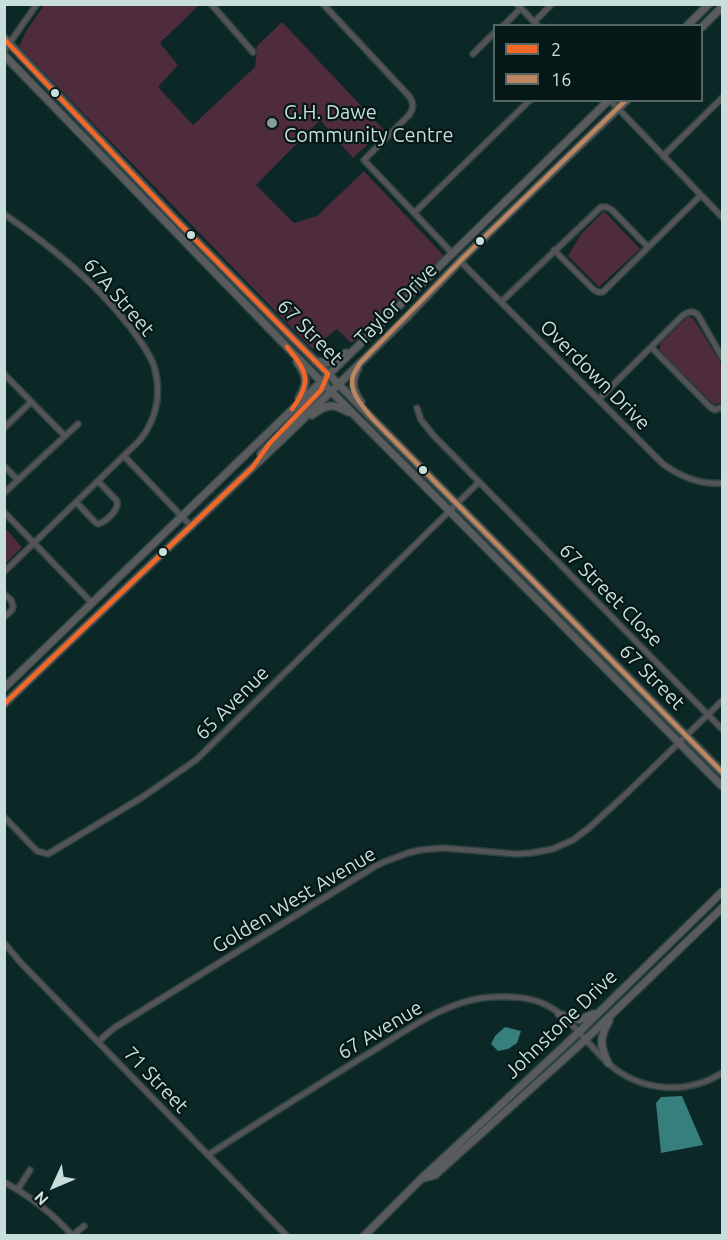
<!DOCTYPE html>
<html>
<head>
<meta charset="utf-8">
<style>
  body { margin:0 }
  #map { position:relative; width:727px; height:1240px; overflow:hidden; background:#0b2726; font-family:Ubuntu,sans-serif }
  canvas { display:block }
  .frame { position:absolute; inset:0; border:6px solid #c7dedd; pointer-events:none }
  .legend { position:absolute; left:493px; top:24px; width:210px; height:78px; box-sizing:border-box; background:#051716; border:2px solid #536766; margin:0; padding:8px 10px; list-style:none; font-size:18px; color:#c7dedd }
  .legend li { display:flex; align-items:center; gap:12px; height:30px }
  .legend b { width:30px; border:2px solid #536766 }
  .north { position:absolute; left:24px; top:1156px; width:60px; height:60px; -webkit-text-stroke:4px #051716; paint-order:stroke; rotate:226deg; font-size:16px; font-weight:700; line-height:24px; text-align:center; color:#c7dedd }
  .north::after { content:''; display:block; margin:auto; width:21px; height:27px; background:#c7dedd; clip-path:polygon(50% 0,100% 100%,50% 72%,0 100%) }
</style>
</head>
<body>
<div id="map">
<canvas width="727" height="1240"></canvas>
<div class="frame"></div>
<ul class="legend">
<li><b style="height:8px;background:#f36827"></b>2</li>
<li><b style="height:8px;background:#bb8660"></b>16</li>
</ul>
<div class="north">N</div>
</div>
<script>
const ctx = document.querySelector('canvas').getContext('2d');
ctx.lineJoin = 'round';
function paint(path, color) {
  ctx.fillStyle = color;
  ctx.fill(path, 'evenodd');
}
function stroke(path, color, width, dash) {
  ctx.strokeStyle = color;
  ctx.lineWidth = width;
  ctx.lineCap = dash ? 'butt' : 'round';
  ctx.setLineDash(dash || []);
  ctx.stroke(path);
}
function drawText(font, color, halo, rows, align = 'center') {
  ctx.font = font + ' Ubuntu,sans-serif';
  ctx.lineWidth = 4.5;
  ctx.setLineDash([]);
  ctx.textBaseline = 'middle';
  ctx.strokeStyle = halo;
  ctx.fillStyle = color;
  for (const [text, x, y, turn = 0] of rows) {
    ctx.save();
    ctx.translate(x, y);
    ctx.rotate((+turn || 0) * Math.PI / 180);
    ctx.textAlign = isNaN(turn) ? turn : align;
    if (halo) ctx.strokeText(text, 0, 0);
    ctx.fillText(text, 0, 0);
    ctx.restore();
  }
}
paint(new Path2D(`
  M44,5H199L160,43L178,65L158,87L193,125L255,67L257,46L282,22L384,130L353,158L320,120L256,185L294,223L317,216L364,171L444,256L372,328L351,343L337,329L312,349L19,47L25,33Z
  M604,211L640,249L599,287L568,256L581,234Z
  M687,317L693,318L722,365V402L714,405L660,351V344Z
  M5,528L22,547L5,564Z`), '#4f2b3e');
paint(new Path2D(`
  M505,1027L521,1031L517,1043L508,1049L498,1051L491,1044L495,1036Z
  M682,1096L703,1145L661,1153L656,1103L661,1097Z`), '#377f7d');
const minor = new Path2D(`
  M211,4L253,52
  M323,4L409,96C414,103 414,108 409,115L364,160L453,254
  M517,4L538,26
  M534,22L552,4
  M503,26L521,8
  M4,51L37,4
  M473,54L494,33
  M610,100L722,217
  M663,156L722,98
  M414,213L530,100
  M4,214C52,247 95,282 130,327C139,339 149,352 154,366C162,392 157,419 140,440L4,572
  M554,250L594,290L598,292H603L701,195
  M461,262L663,464C681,477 700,485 722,483
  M501,302L601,207H606L612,210L648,247
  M651,347L710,407L715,410L722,407
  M4,374L65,436
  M599,399L682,316C687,312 693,310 698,315L722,357
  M417,408L421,420L434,436L722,729
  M4,428L31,402
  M124,456L191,526
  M4,466L18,480
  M4,493L78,424
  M76,502L95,522L98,524C107,521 119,510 117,501L98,481
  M4,512L92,603
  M4,594L11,600L13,606L12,610L4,617
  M4,817L37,851L48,854L141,798L196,760L479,482
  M4,943L22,964L287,1236
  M98,1042L114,1028L374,867L384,862L408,853L420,850L443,848L517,854L531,853L553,849L573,840L589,828L628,792L722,701
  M208,1155C260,1121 313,1088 366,1055C405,1032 446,999 493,997C512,996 534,997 550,1007C572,1020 590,1047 609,1064C641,1092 687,1095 722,1073
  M4,1182C30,1196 53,1214 73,1236
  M18,1189L30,1170
  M73,1235L84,1226`);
const major = new Path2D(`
  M687,26L709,4
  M702,27L722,7
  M4,38L176,220L722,772
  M4,55L290,350L722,786
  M315,361L328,363L346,353
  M297,362C307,376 308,383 299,398
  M358,368C351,381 352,390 361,402
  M312,415C327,404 333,403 348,412
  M261,454L321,390L325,382
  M4,688L356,348L609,100
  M4,704L291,431L407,317L464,257L627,100
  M559,1014L579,1020L593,1014
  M608,1063C600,1045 599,1038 609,1021
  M424,1178L435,1175L585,1040L722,908
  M364,1236L421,1179L578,1033L722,892`);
stroke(minor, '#2c4241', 8);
stroke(major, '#2c4241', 10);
stroke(minor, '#545456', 5);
stroke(major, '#595b5d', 7);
stroke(new Path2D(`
  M4,39L176,220L328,374L321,390L269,444L252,468L4,704
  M287,347C308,372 312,382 292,409`), '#f36827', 4.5);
stroke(new Path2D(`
  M626,100L464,257L360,363C358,367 354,372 353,376C348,392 364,408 373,419L722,772`), '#bb8660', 4.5);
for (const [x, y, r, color] of [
  [55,93,5,"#c7dedd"],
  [272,123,6,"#859e9d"],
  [191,235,5,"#c7dedd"],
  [480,241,5,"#c7dedd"],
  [423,470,5,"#c7dedd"],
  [163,552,5,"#c7dedd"]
]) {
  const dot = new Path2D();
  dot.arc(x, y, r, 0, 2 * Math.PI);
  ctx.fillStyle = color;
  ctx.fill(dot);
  stroke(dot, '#051716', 2);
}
drawText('20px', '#c7dedd', '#051716', [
  ["G.H. Dawe",284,112],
  ["Community Centre",284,135]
], 'left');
drawText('20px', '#c7dedd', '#051716', [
  ["67A Street",119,297,49],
  ["Taylor Drive",396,304,-45],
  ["67 Street",310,332,45],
  ["Overdown Drive",595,375,45],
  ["67 Street Close",611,595,45],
  ["67 Street",652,677,45],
  ["65 Avenue",232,703,-45],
  ["Golden West Avenue",294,900,-31],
  ["Johnstone Drive",561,1024,-44],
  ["67 Avenue",380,1030,-31],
  ["71 Street",156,1080,46]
]);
</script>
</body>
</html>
